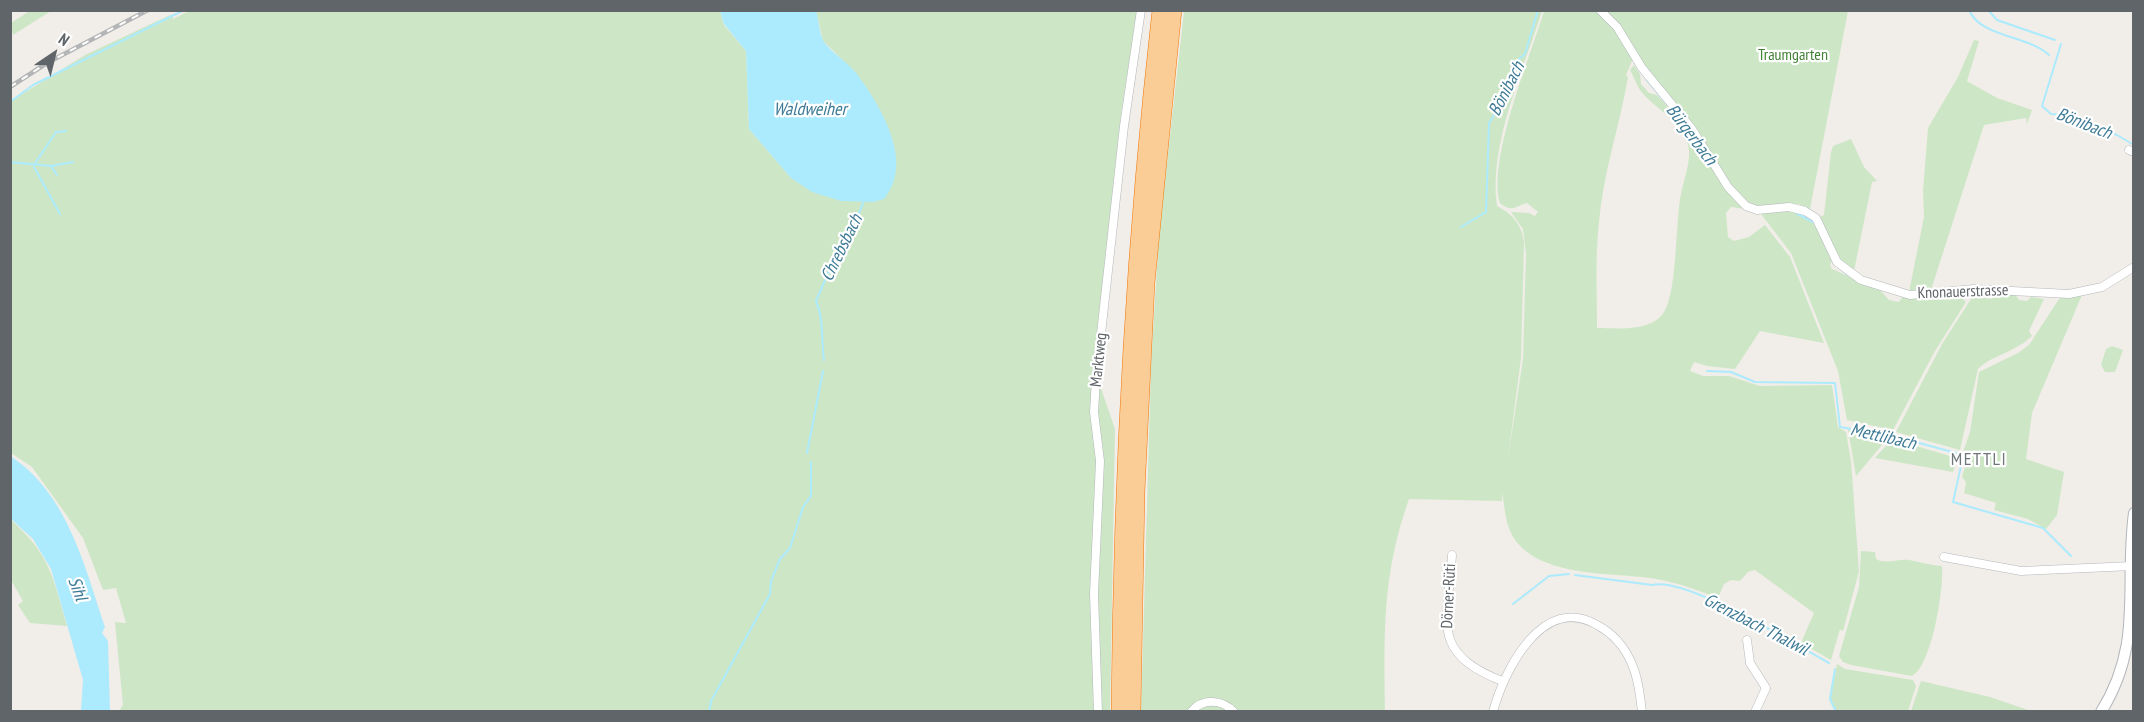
<!DOCTYPE html>
<html>
<head>
<meta charset="utf-8">
<style>
  body { margin:0 }
  #map { position:relative; width:2144px; height:722px; overflow:hidden; background:#f1ede8; font-family:"PT Sans Narrow",sans-serif }
  canvas { display:block }
  .frame { position:absolute; inset:0; border:12px solid #5f6568; pointer-events:none }
  .north { position:absolute; left:24px; top:24px; width:60px; height:60px; -webkit-text-stroke:4px #fff; paint-order:stroke; rotate:35deg; font-size:16px; font-weight:700; line-height:24px; text-align:center; color:#5f6568 }
  .north::after { content:''; display:block; margin:auto; width:21px; height:27px; background:#5f6568; clip-path:polygon(50% 0,100% 100%,50% 72%,0 100%) }
</style>
</head>
<body>
<div id="map">
<canvas width="2144" height="722"></canvas>
<div class="frame"></div>
<div class="north">N</div>
</div>
<script>
const ctx = document.querySelector('canvas').getContext('2d');
ctx.lineJoin = 'round';
function paint(path, color) {
  ctx.fillStyle = color;
  ctx.fill(path, 'evenodd');
}
function stroke(path, color, width, dash) {
  ctx.strokeStyle = color;
  ctx.lineWidth = width;
  ctx.lineCap = dash ? 'butt' : 'round';
  ctx.setLineDash(dash || []);
  ctx.stroke(path);
}
function drawText(font, color, halo, rows, align = 'center') {
  ctx.font = font + ' "PT Sans Narrow",sans-serif';
  ctx.lineWidth = 4.5;
  ctx.setLineDash([]);
  ctx.textBaseline = 'middle';
  ctx.strokeStyle = halo;
  ctx.fillStyle = color;
  for (const [text, x, y, turn = 0] of rows) {
    ctx.save();
    ctx.translate(x, y);
    ctx.rotate((+turn || 0) * Math.PI / 180);
    ctx.textAlign = isNaN(turn) ? turn : align;
    if (halo) ctx.strokeText(text, 0, 0);
    ctx.fillText(text, 0, 0);
    ctx.restore();
  }
}
paint(new Path2D(`
  M31,10L51,11L13,35L11,23Z
  M191,10L720,11L724,25L746,51L749,129L791,178L856,73L823,41L816,11H1137L1121,114L1110,234L1093,365L1115,429L1110,711H119L123,705L115,622L126,623L116,588L103,590L83,538L32,467L11,453V101L85,55L170,15L173,16V19Z
  M1184,11H1542C1524,69 1488,145 1497,206C1513,214 1522,225 1524,243L1521,358L1508,458L1523,359L1526,254L1523,229L1511,212L1529,213L1535,216L1538,212L1527,203C1516,206 1511,213 1500,203C1487,160 1531,55 1544,11H1848L1810,209L1798,204L1757,207L1737,195L1692,128L1634,56L1626,75L1628,77C1620,125 1603,173 1599,222C1595,257 1597,293 1597,328C1617,328 1647,332 1662,315C1678,297 1675,222 1681,194C1684,179 1692,159 1688,145C1680,118 1654,109 1640,90C1636,84 1634,77 1630,70L1634,65L1640,74L1641,84L1649,93L1657,95L1679,119L1745,209L1731,207L1726,213L1728,237L1734,241L1749,237L1765,225L1790,257L1824,343L1760,331L1735,369L1707,366L1694,362L1690,371L1703,376H1729L1760,386L1832,385L1838,427L1846,432L1851,461L1859,571L1843,631L1840,629L1831,660L1801,643L1814,613L1755,570L1748,572L1740,581L1731,580L1724,584L1718,598C1700,591 1681,584 1662,580C1618,571 1545,580 1515,540C1505,526 1505,508 1502,492V501L1409,499C1382,575 1384,633 1385,711L1141,712L1151,365L1159,235Z
  M1974,40L1979,41L1967,81L1997,98L2032,110L2027,124L2026,118L1984,125L1931,290L1909,292L1924,217L1923,191L1928,128L1958,77Z
  M1851,139L1864,167L1877,181L1872,182L1854,271L1844,265L1817,218L1824,215L1831,152L1833,146Z
  M1767,208C1816,213 1814,219 1832,261L1830,265L1832,269L1880,290L1889,300L1899,302L1903,296L1957,293L1966,302L1935,351L1893,430L1847,420L1838,371L1791,253L1761,214Z
  M1995,294H2015L2019,300L2027,301L2031,297L2044,299L2029,331L2032,336C2014,353 1992,355 1978,369L1960,450L1896,432L1942,344L1973,296L1992,299Z
  M2082,295L2032,413L2026,459L2064,472L2057,515L2046,529L2028,519L1994,510L1996,503L1964,493L1966,482L1962,477L1968,456L1963,452L1970,432L1979,372L2018,353L2029,345L2061,296Z
  M2112,346L2123,350L2115,372H2105L2101,365L2106,349Z
  M1848,429L1887,439L1856,476Z
  M1892,439L1957,458L1953,472L1875,458Z
  M10,519C50,554 53,577 67,626L30,623L18,605L23,601L11,580Z
  M1861,551L1875,552L1876,559C1886,565 1898,558 1909,560C1920,562 1930,565 1942,566C1944,587 1932,666 1912,676L1851,665L1843,662L1839,656L1859,587Z
  M1837,664L1845,669L1913,680L1916,686L1908,711H1835L1830,699Z
  M1921,681L1990,697L2031,711H1911Z`), '#cde7c6');
paint(new Path2D(`
  M720,11H816C819,20 819,34 824,42C833,54 848,62 857,74C881,107 915,162 884,199L873,202L841,201L812,192L791,178L749,129L746,51L724,24Z
  M10,456C67,492 85,567 105,627L102,633L108,641L110,711H81L83,680L51,569L33,539L11,519Z`), '#aceafd');
stroke(new Path2D(`
  M1969,10C1981,38 2028,35 2049,55
  M1988,10L1997,20L2055,40
  M2061,44L2042,106L2051,114L2066,115
  M1647,80L1668,105
  M10,102L33,85L184,10
  M2076,119L2117,135L2134,145
  M10,162L51,166L73,162
  M34,165L56,132L66,131
  M51,166L57,175
  M34,167L60,214
  M1796,213L1815,223
  M1461,227L1486,212L1489,123L1502,103L1519,59L1525,54L1538,10
  M1838,267L1848,275
  M824,360C821,340 824,319 816,301L832,264L840,256L851,232L864,201
  M1707,371L1731,372L1755,382L1835,383L1840,427L1897,437L1956,453
  M807,453L823,371
  M1963,457L1953,502L2043,528L2071,556
  M1575,575L1652,585C1686,576 1796,645 1829,663
  M1513,604L1549,576L1569,574
  M1835,669L1830,699L1836,712
  M709,712L711,701L770,594L771,581L780,559L790,548L803,507L811,496V462`), '#aceafd', 2);
const minor = new Path2D(`
  M1600,10L1617,27L1642,68L1692,129L1728,187L1746,206L1757,210L1789,207L1805,211L1816,218L1837,262L1861,280L1910,295L1974,289L2069,294L2102,287L2134,267
  M2129,150L2134,152
  M1452,555C1448,622 1429,652 1502,681
  M1944,557L2021,571L2132,566
  M1747,640L1750,663L1766,688L1755,712
  M1098,712L1094,594L1100,461L1094,412L1096,379L1124,126L1141,10
  M1191,712C1202,698 1222,699 1234,712
  M1493,712C1504,670 1543,593 1597,625C1612,633 1624,646 1631,662C1638,677 1640,695 1642,712`);
const secondary = new Path2D(`
  M2101,712C2144,643 2124,587 2134,513`);
const motorway = new Path2D(`
  M1119,712C1121,475 1133,246 1160,10
  M1133,712L1137,492L1147,283L1174,10`);
stroke(minor, '#b3b7ba', 9);
stroke(secondary, '#b2b6ba', 12);
stroke(motorway, '#f27707', 16);
stroke(minor, '#fff', 8);
stroke(secondary, '#fff', 10);
stroke(motorway, '#facc96', 15);
const rail = new Path2D(`
  M10,87L47,63L148,10`);
stroke(rail, '#b4b5b6', 4.5);
stroke(rail, '#fff', 2, [7]);
drawText('16px', '#428036', '#fff', [
  ["Traumgarten",1793,55]
]);
drawText('16px', '#5f6568', '#fff', [
  ["Knonauerstrasse",1963,292,-2],
  ["Marktweg",1099,360,-84],
  ["Dörner-Rüti",1449,596,-87]
]);
drawText('italic 18px', '#3e7b96', '#fff', [
  ["Bönibach",1507,89,-63],
  ["Waldweiher",810,110],
  ["Bönibach",2084,124,21],
  ["Bürgerbach",1691,135,53],
  ["Chrebsbach",842,248,-64],
  ["Mettlibach",1883,437,13],
  ["Sihl",77,589,69],
  ["Grenzbach Thalwil",1756,625,27]
]);
ctx.letterSpacing = '1.5px';
drawText('18px', '#70777a', '#fff', [
  ["METTLI",1979,460]
]);
ctx.letterSpacing = '0px';
</script>
</body>
</html>
